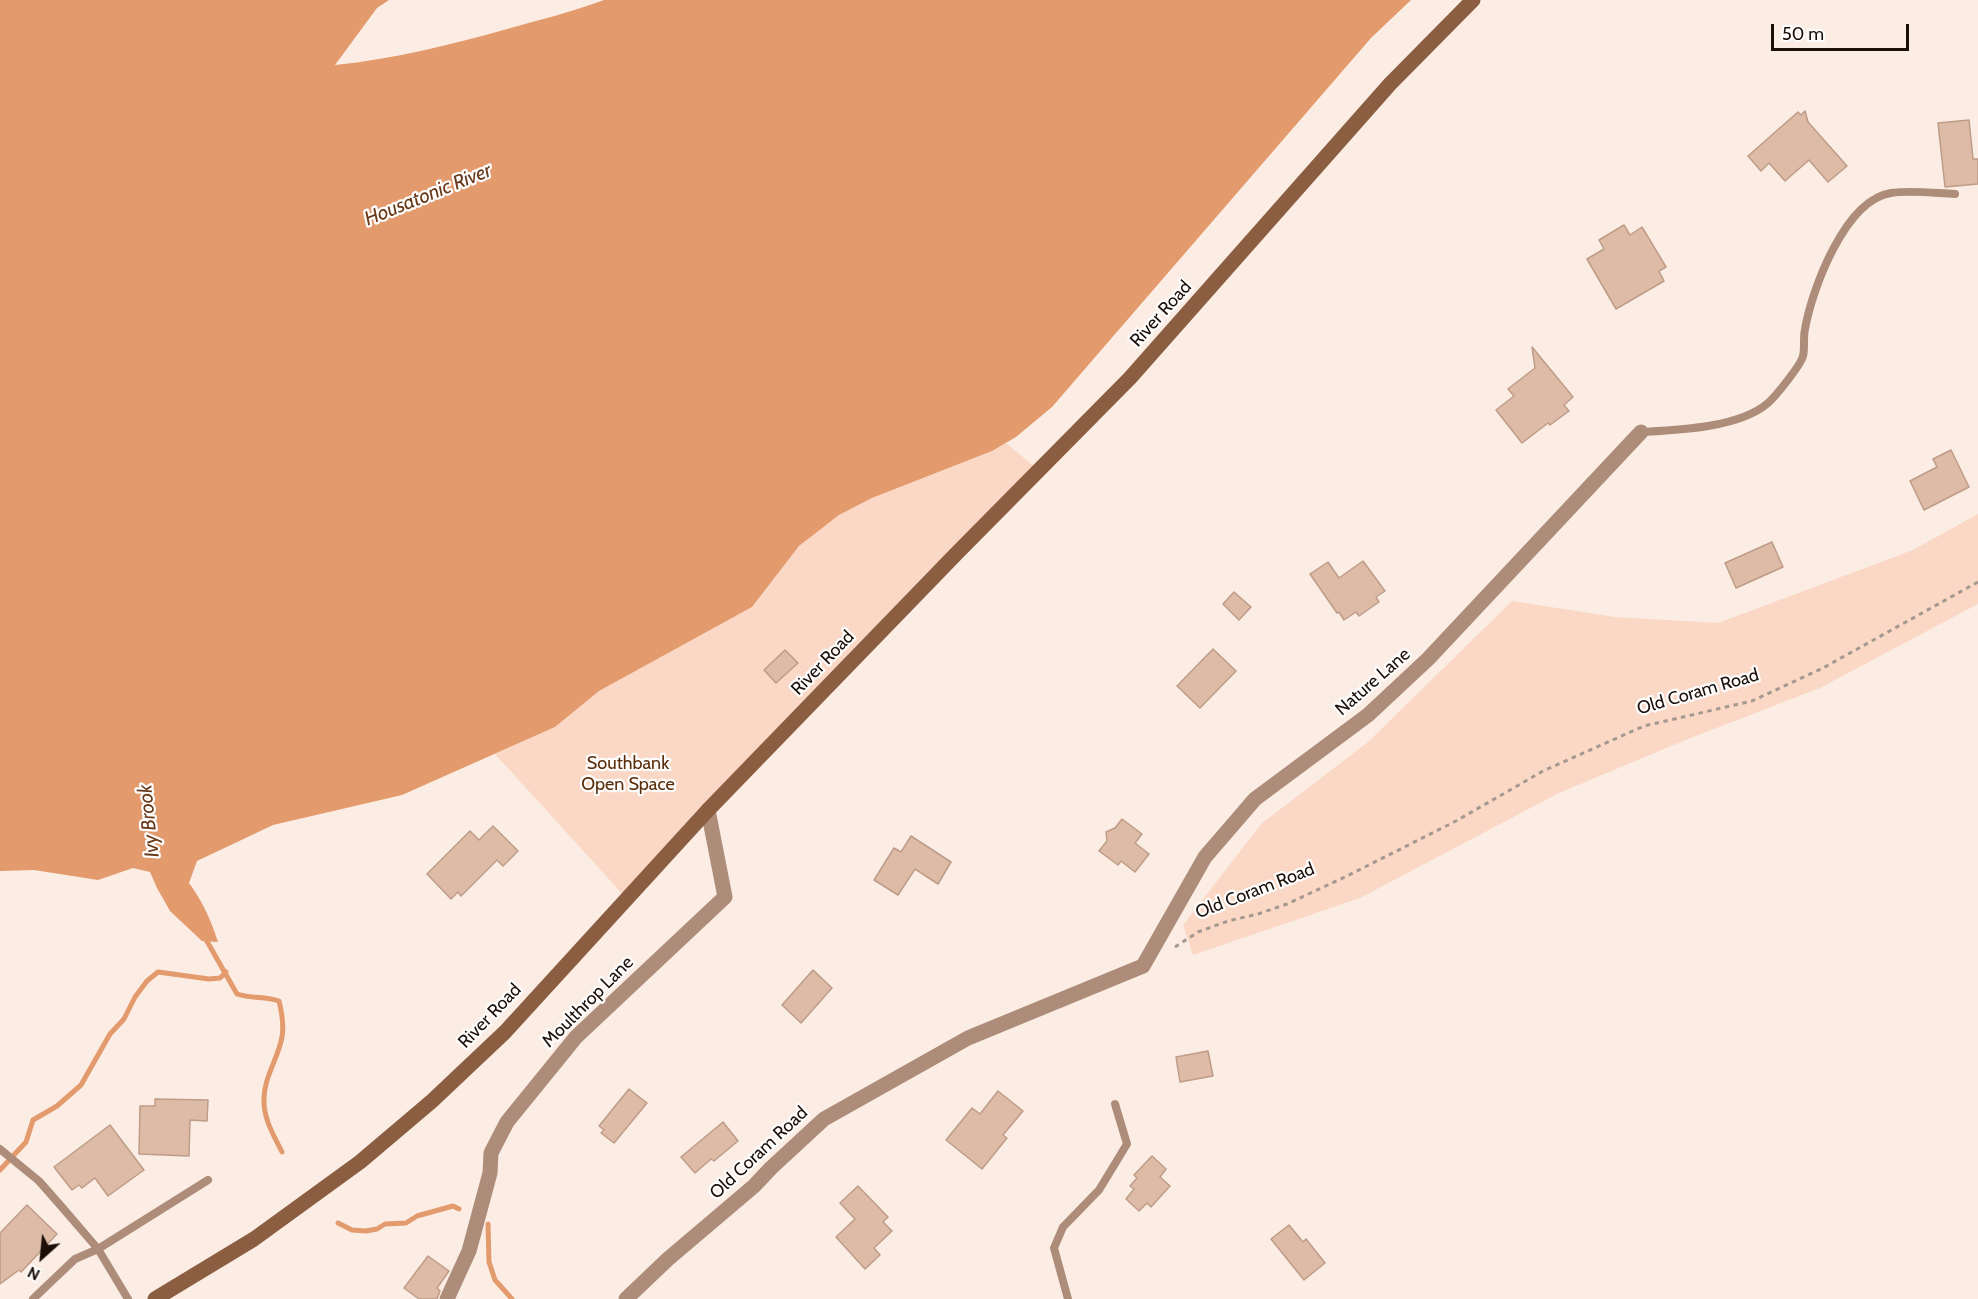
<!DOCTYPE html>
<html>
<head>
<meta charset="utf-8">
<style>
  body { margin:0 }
  #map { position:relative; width:1978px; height:1299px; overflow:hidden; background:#fbede4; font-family:Cabin,sans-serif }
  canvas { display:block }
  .north { position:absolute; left:12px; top:1227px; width:60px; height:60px; -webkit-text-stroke:4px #fdfdfd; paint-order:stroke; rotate:207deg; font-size:16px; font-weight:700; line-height:24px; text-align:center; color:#1b0f08 }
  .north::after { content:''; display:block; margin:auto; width:21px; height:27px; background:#1b0f08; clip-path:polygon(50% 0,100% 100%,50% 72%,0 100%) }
  .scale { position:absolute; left:1771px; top:24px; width:138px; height:27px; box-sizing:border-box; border:3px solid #1b0f08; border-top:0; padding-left:8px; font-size:18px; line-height:21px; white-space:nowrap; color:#1b0f08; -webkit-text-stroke:4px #fdfdfd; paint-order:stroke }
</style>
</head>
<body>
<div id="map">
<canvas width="1978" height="1299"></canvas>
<div class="north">N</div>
<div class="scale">50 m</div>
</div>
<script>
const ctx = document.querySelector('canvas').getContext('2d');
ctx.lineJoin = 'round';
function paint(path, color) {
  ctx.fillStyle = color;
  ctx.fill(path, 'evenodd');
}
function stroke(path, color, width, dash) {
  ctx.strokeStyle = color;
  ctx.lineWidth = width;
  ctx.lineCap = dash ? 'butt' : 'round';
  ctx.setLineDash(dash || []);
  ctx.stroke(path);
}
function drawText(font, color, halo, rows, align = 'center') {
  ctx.font = font + ' Cabin,sans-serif';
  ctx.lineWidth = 4.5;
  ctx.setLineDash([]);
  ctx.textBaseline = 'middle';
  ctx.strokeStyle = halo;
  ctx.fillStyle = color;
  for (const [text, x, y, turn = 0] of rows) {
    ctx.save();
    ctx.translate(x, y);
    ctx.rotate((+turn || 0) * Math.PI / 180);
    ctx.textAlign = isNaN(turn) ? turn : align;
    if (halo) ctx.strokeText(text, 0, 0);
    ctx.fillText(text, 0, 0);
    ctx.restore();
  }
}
paint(new Path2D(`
  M1006,443L1037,469L627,899L495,754L555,727L599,691L752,607L799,546L839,515L872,498L992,451Z
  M1978,514V604L1820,688L1688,739L1559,793L1360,898L1193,955L1183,925L1261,824L1368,742L1512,601L1615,617L1718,623L1913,550Z`), '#fad8c5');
paint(new Path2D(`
  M0,0H389L377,8L335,65C394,59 450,45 507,29C539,20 572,12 604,0H1411L1371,38L1052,407L1016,437L992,451L872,498L839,515L799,546L752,607L599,691L555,727L402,795L273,825L197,861L189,883C203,902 211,920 218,942L202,941L170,911L157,888L150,872L133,868L98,880L34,870L0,871Z`), '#e39a6c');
stroke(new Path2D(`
  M204,936L237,994C252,999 265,996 279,1001C282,1013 284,1025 282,1037C278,1059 264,1077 264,1099C263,1118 274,1136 282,1152
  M0,1170L26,1142L33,1120L57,1106L81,1085L110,1034L124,1019L135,997L147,981L158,972L209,979L220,978L226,972
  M338,1223L352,1230L366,1231L377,1229L385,1224L406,1223L417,1216L453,1206L459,1209
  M488,1224L489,1262L495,1280L512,1299`), '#e39a6c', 5);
const building = new Path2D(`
  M1805,111L1808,122L1847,166L1828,182L1809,160L1785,181L1769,163L1761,171L1748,156L1798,112L1801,115Z
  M1969,120L1973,159H1978V184L1945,187L1938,123Z
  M1624,225L1630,235L1642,227L1666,267L1659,271L1664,281L1616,309L1587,259L1604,249L1599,240Z
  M1532,347L1573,397L1564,405L1569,411L1550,425L1548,423L1522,443L1496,410L1514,396L1508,389L1535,368Z
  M1951,450L1969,487L1924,510L1910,481L1937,467L1933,459Z
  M1772,542L1783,567L1736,588L1725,563Z
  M1363,561L1385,591L1376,597L1379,602L1359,616L1356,612L1344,620L1339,612L1337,613L1310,574L1328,562L1339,578Z
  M1234,592L1251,607L1239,620L1223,604Z
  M1213,649L1236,671L1200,708L1177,686Z
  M785,650L798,663L776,683L764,670Z
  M1122,819L1142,834L1135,843L1149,854L1135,872L1121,861L1118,865L1099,851L1107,841L1106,832L1115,828Z
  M493,826L518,851L503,866L497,860L461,896L458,892L451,899L427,874L470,831L479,840Z
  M911,836L951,862L938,884L915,869L898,895L874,880L894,848L901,852Z
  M813,970L832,988L801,1023L782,1005Z
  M1208,1051L1213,1076L1180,1082L1176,1057Z
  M629,1089L647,1103L614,1143L601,1133L604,1130L599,1126Z
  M998,1091L1023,1111L1003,1135L1007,1138L982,1169L946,1140L972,1108L980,1114Z
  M155,1099L208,1100L207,1121L190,1120L189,1156L139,1154L140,1106H155Z
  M723,1122L738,1141L714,1161L711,1159L695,1173L681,1157Z
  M110,1125L144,1170L108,1196L95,1178L82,1188L79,1185L72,1190L54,1167Z
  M1152,1156L1166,1169L1160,1177L1170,1186L1151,1207L1147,1203L1139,1211L1126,1199L1134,1189L1130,1186L1137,1178L1134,1175Z
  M858,1186L888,1217L883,1222L892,1231L874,1248L880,1255L865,1269L836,1237L855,1219L840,1203Z
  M27,1205L57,1234L21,1272L19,1270L0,1284V1233Z
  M1289,1225L1303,1242L1306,1239L1325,1263L1304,1280L1271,1239Z
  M428,1256L449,1271L437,1288L440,1291L437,1299H419L404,1288Z`);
paint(building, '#debba7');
stroke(building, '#be9c88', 1.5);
stroke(new Path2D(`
  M1175,947L1198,932L1228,921L1258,914L1287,904L1345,877L1456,821L1543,771L1644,726L1752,701L1823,668L1978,582`), '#a59890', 3, [4.5, 4.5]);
stroke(new Path2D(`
  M1641,432C1678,430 1739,428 1768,403C1775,397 1801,365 1803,356C1805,348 1803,338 1805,329C1812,289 1845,200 1891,193C1911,190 1934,193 1955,194
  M0,1149L39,1181L61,1206L98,1249L128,1299
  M33,1299L75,1259L98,1249L208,1180
  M1068,1299L1054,1248L1063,1227L1099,1190L1127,1144L1115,1104`), '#ad8d7a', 8);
stroke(new Path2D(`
  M447,1299L469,1251L490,1173L491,1153L507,1122L576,1037L725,897L708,810
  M626,1299L668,1259L754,1186L771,1168L824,1119L968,1038L1143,966L1205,857L1255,799L1368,715L1428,659L1641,432`), '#ad8d7a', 15);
stroke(new Path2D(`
  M155,1299L254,1239L360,1162L432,1101L505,1032L708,810L956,554L1130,378L1390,84L1473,0`), '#8b5d41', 15);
drawText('18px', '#1b0f08', '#fdfdfd', [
  ["River Road",1161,314,-48],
  ["River Road",823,663,-46],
  ["Nature Lane",1373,682,-41],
  ["Old Coram Road",1698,692,-16],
  ["Old Coram Road",1255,891,-21],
  ["Moulthrop Lane",588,1002,-45],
  ["River Road",490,1016,-46],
  ["Old Coram Road",759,1153,-43]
]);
drawText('18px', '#5a2c08', '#fdfdfd', [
  ["Southbank",628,764],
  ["Open Space",628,785]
]);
drawText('italic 20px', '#683817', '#fdfdfd', [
  ["Housatonic River",428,195,-22],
  ["Ivy Brook",149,821,-96]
]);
</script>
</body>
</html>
